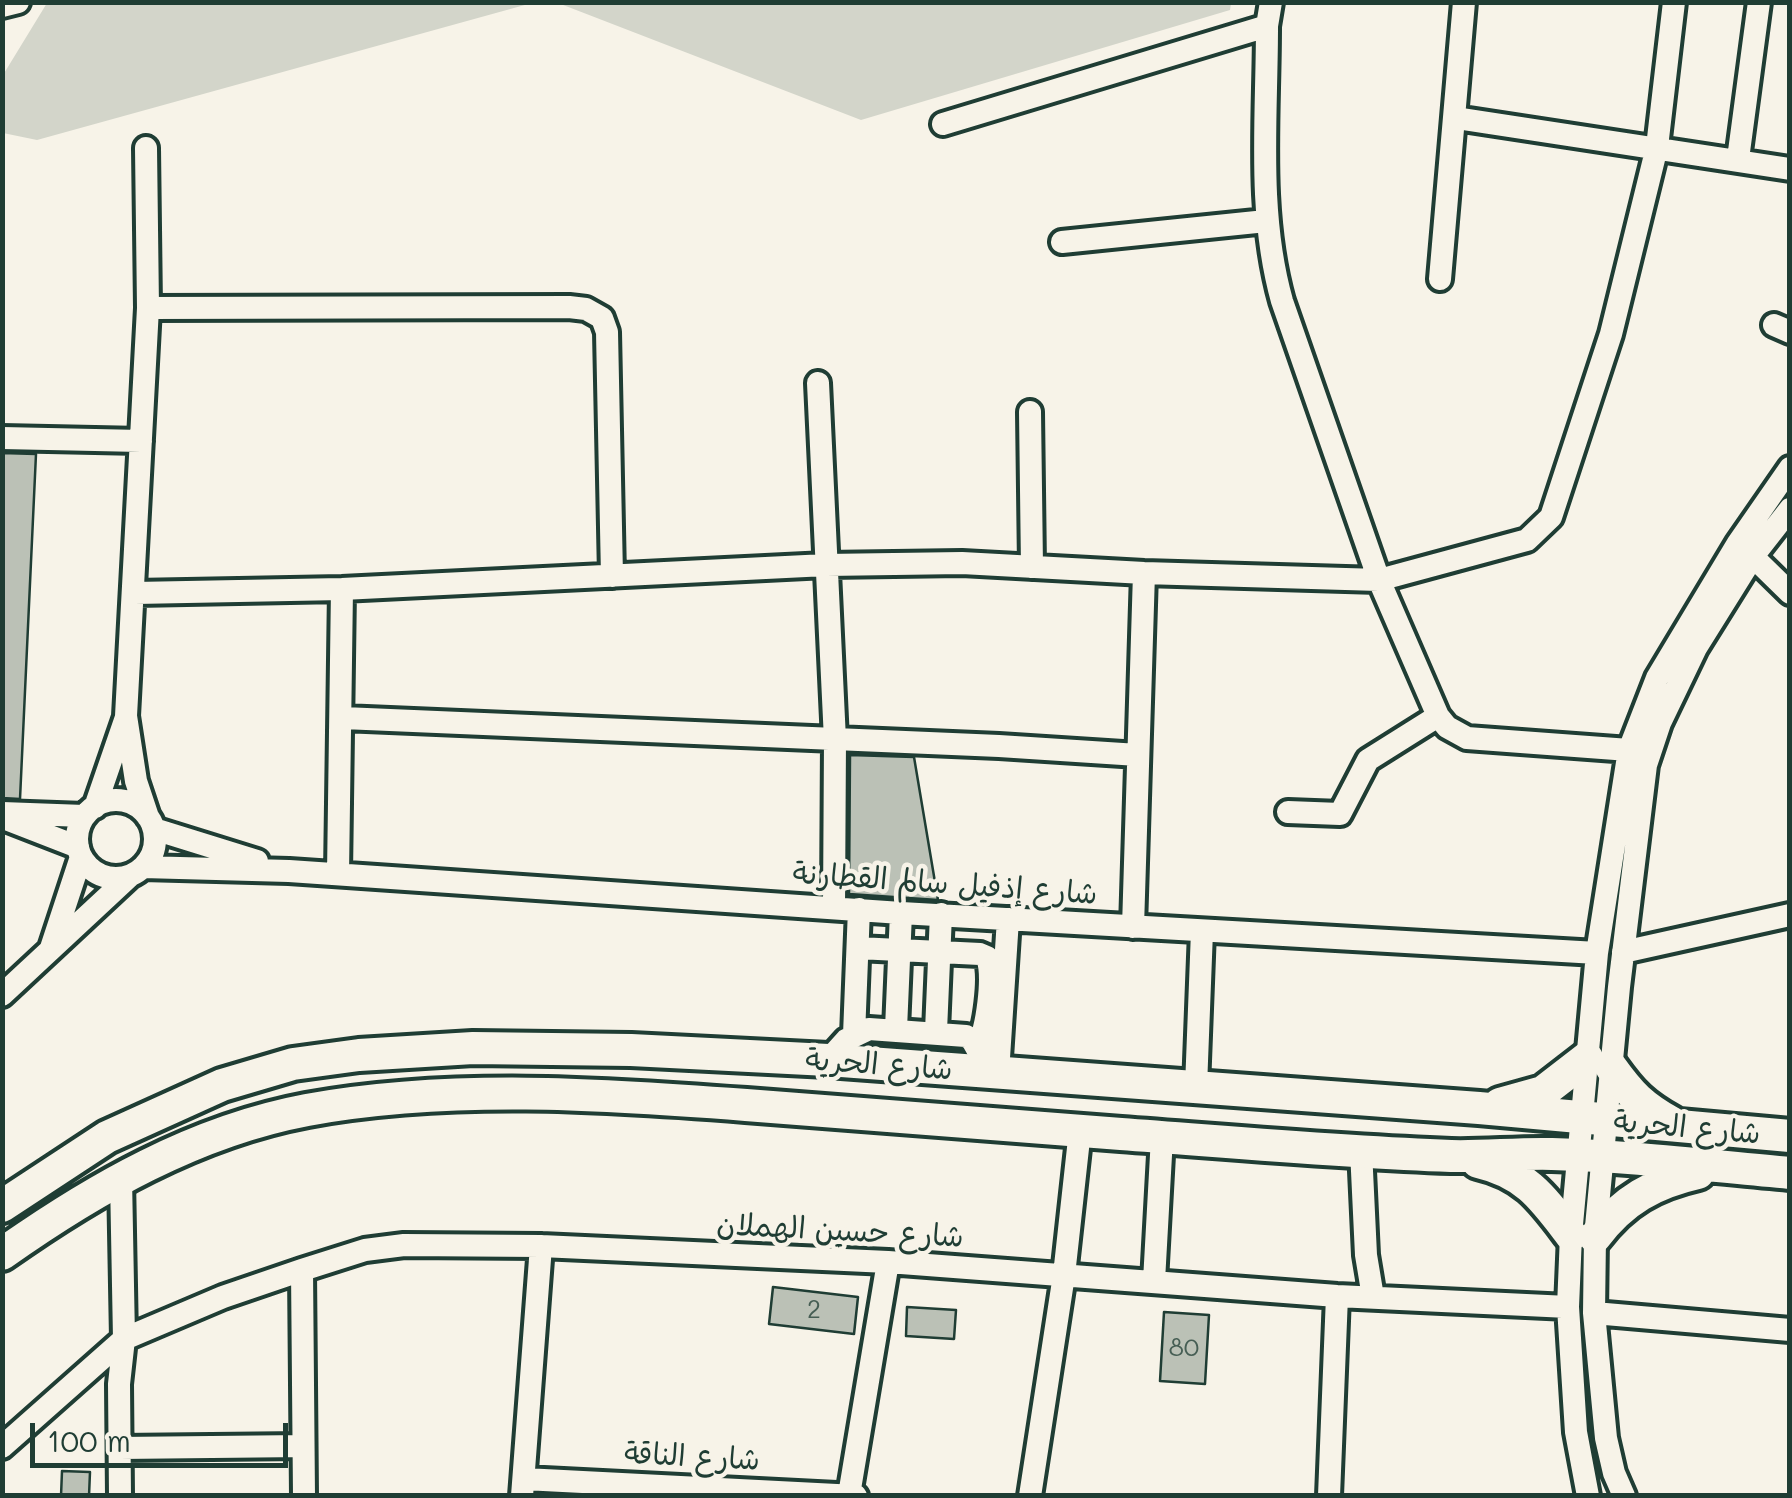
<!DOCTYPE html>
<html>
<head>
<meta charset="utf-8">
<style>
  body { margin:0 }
  #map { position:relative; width:1792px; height:1498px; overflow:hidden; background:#f7f3e8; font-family:Mali,sans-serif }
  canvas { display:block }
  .frame { position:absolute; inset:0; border:5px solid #1f3d34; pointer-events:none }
  .scale { position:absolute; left:30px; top:1423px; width:258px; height:45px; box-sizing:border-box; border:5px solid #1f3d34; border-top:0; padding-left:12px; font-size:30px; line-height:35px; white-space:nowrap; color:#1f3d34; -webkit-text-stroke:8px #f7f3e8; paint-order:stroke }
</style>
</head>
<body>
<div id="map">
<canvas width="1792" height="1498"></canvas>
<div class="frame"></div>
<div class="scale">100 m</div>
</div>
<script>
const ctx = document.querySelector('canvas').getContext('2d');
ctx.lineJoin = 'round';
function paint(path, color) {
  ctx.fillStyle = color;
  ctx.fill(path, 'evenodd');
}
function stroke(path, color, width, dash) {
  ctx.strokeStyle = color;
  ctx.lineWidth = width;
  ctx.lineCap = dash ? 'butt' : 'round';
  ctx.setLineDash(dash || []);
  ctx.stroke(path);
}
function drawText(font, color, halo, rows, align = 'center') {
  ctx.font = font + ' Mali,"Playpen Sans Arabic",sans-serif';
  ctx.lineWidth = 9;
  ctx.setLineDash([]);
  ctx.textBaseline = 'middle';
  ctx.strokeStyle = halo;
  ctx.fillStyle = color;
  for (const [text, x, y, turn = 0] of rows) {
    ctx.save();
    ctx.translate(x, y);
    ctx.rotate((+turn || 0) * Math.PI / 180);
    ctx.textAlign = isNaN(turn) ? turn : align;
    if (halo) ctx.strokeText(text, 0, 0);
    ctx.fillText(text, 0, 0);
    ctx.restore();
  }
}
paint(new Path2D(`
  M47,3V2L532,3L37,140L3,133V75Z
  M558,3H1231L1230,10L861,120Z`), '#d3d5ca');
const building = new Path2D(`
  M2,453L36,454L20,799L2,798Z
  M850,755L914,757L938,900L849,894Z
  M773,1287L858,1297L854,1334L769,1324Z
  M907,1307L956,1310L954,1339L906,1336Z
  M1164,1312L1209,1315L1205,1384L1160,1381Z
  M62,1471L90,1472L89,1496H61Z`);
paint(building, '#bbc1b6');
stroke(building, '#1f3d34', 2.5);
const minor = new Path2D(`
  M1271,2L1267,26C1267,118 1257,212 1282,301L1379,580L1438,716L1447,727L1467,738L1629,750L1640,760
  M2,6L18,2
  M1456,118L1790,169
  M943,124L1267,26
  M146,148L148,308L126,716L136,781L148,817
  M1738,159L1759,2
  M1062,242L1266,221
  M1440,279L1464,2
  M148,308L569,307L586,309L602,318L607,332L612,576
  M1774,325L1790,332
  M818,383L835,740L834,907
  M1030,412L1032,567
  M2,438L141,441
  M1742,546L1790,593
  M135,593L342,589L826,565L962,563L1144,573L1379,580L1527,540L1551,517L1611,334L1657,147L1674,2
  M343,718L999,746L1138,755
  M77 839a39 39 0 1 1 78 0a39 39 0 1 1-78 0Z
  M95,807L125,720
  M1288,812L1340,814L1368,760L1438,716
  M2,813L84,816
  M6,819L78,847
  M154,829L257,861
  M143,867L289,871L901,913L1597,953
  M338,874L342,589
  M1133,927L1144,573
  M51,948L81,857
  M858,948L980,954L987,957C994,977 987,1029 977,1047
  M1623,952L1790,915
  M2,995L131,875
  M896,1029L901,913
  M936,1031L941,914
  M854,1035L859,909
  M828,1060L846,1040L869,1029L966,1036L972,1040L981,1056
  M998,1073L1008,919
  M1196,1087L1202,931
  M1361,1150L1366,1255L1373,1297
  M302,1270L304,1496
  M1154,1281L1162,1137
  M1594,1313L1790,1330
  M2,1447L124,1339L223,1297L302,1270L365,1250L404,1245L541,1246L888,1262L1337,1296L1568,1307
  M120,1448L303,1446
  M524,1479L856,1496
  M849,1495L888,1262
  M120,1496L119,1384L124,1339L121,1178
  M522,1496L541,1246
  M1030,1496L1064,1275L1080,1130
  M1329,1496L1337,1296
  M1588,1496L1576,1432L1568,1307L1571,1235L1597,953L1629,750L1657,678L1738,543L1790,468
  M1624,1496L1614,1473L1606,1438L1594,1313L1595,1237L1619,987L1646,765L1660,723L1696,648L1754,555L1790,509`);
const highway = new Path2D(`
  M1611,1067C1631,1095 1642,1106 1672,1123
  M1500,1104L1543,1092L1587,1058
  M1478,1162C1526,1173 1543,1198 1571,1235
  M2,1206L107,1137L222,1085L293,1064L359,1055L473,1048L631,1050L828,1060L1479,1108L1790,1136
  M1595,1237C1623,1200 1654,1183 1698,1173
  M2,1254C94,1189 195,1131 307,1110C450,1084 602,1094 746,1105C871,1114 996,1124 1121,1134C1231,1142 1341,1152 1451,1156C1484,1157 1518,1153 1552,1154C1631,1156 1711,1166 1790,1173`);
stroke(minor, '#1f3d34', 30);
stroke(highway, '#1f3d34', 40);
stroke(minor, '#f7f3e8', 22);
stroke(highway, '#f7f3e8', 32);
drawText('25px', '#465e54', null, [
  ["2",814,1310],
  ["80",1184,1348]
]);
drawText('30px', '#1f3d34', '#f7f3e8', [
  ["شارع إذفيل سالم القطارنة",945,884,4],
  ["شارع الحرية",879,1065,4],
  ["شارع الحرية",1687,1128,5],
  ["شارع حسين الهملان",840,1231,3],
  ["شارع الناقة",692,1457,3]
]);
</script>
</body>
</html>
